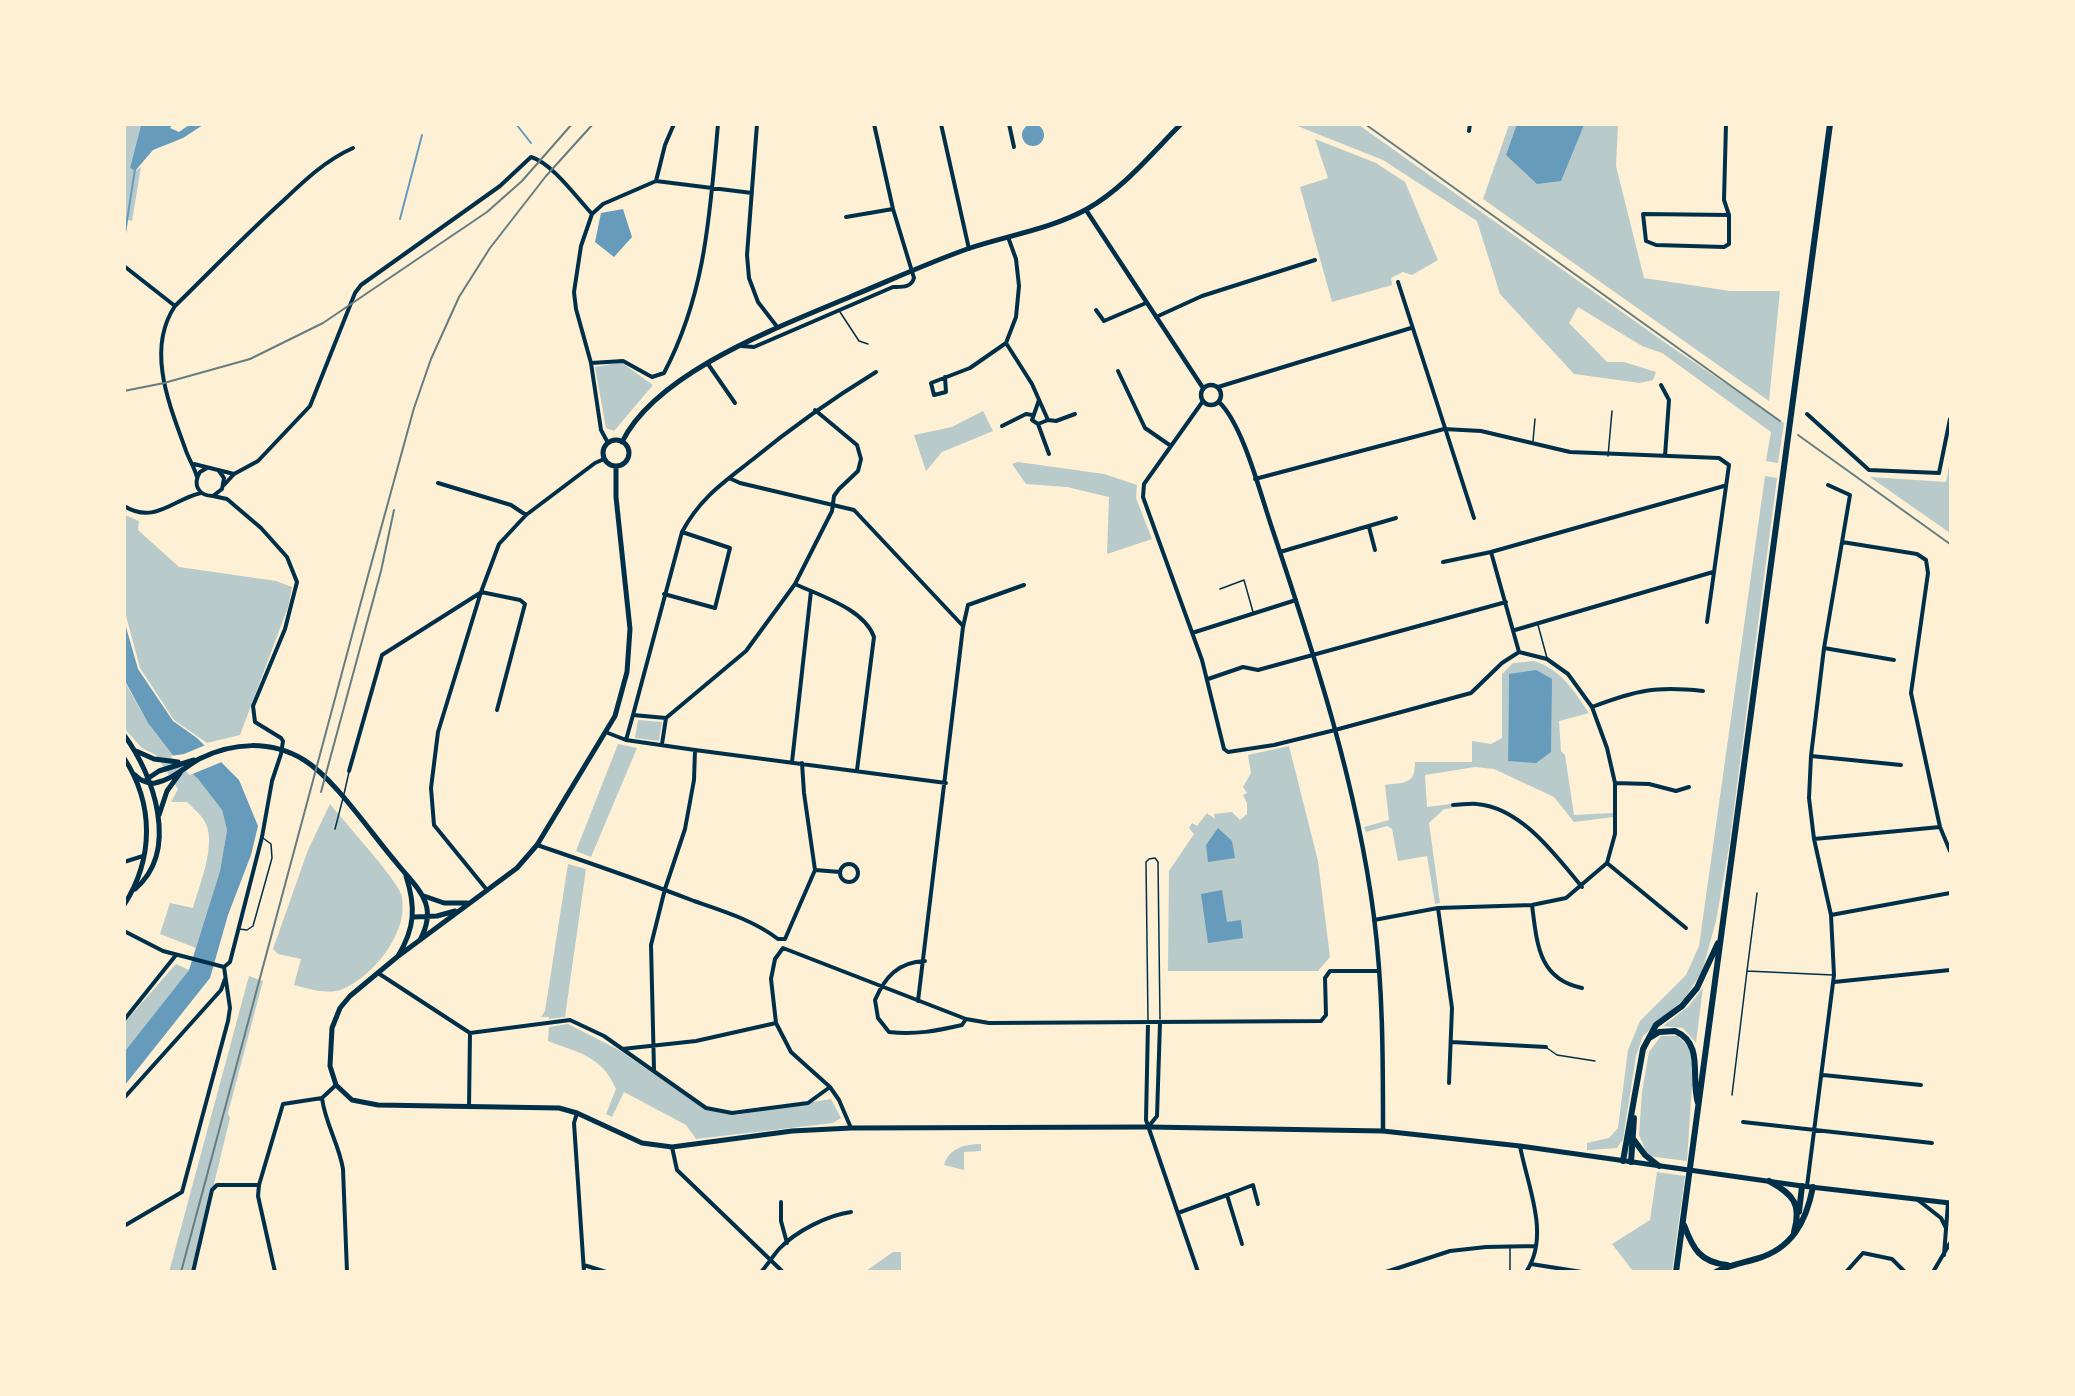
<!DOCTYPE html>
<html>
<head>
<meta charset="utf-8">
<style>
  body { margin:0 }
  #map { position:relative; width:2075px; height:1396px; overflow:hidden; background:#fdf0d5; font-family:Overpass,sans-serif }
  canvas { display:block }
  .frame { position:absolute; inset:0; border:126px solid #fdf0d5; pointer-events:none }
</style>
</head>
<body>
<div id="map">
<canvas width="2075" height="1396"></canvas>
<div class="frame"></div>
</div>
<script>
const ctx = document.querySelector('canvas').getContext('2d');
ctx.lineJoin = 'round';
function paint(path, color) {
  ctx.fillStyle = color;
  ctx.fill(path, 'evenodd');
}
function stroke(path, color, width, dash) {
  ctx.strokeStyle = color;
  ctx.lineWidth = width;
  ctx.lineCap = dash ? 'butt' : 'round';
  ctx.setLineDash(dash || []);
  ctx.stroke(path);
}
paint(new Path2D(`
  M125,125H141L130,168L135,171L141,167L132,221L125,219Z
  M1295,125H1359L1667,344L1784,423L1778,463L1766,461L1771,432L1662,353L1642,346L1578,307L1569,323L1607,362H1624L1656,372L1653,380L1640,383L1574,374L1500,294L1477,221L1383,160Z
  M1509,125H1618L1616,166L1644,278L1730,291H1780L1769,401L1483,199Z
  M1315,139L1376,163L1405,182L1438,260L1412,275L1403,272L1391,278L1392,285L1332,302L1300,187L1328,178Z
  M617,363H622L653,385L614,431L606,428L595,367Z
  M983,411L993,431L942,452L926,471L914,435L952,427Z
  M1950,460V533L1870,477L1946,482Z
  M1018,462L1104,474L1137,485L1136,498L1152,539L1107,554L1109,497L1067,487L1026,484L1012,464Z
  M1765,476L1777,478L1729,847L1716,921L1702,972L1684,999L1643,1036L1636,1056L1623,1139L1617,1148L1587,1150V1143L1609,1138L1618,1128L1628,1050L1640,1021L1686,975L1699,946Z
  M125,515L139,521L138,530L179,567L276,581L292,587L288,607L240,735L207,743L174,720L140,668L125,612Z
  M1534,661C1561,669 1574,691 1589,713L1559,721L1561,751L1565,755L1574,815L1613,813V817L1574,822L1554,797L1494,769L1475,767L1425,775L1427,807L1451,804L1452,808L1444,809L1429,823L1440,903L1435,904L1427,856L1398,861L1392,829L1387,826L1366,832L1364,827L1389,820L1385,785C1405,782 1415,785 1415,762H1472V741L1491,744L1502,738V674L1513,663ZM1509,674L1551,752L1508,760Z
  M124,681L148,723L175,758L198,779L222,810L227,830L220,871L196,948L160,934L170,903L193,908C199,885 216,847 206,824C202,815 194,809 187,802H171L178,789L156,755L142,748L125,729Z
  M638,720L662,722L659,741L635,738Z
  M618,744L637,748L591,857L576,851Z
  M1289,746L1318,861L1330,957L1318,971H1168L1169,871L1194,834L1189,828L1192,823L1197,826L1207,813L1215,819L1214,814L1232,812L1240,820L1247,814V803L1243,795L1247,793L1243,787L1251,773L1248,755Z
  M330,804C342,819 398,881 401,894C411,929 375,975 343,989C328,995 309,989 294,985L301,959L278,954L273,949L308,850Z
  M568,864L586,869L565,1017L549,1019V1017H541L545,1011Z
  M176,964L189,970L125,1051L124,1023Z
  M249,976L263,981L228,1113L230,1118L193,1271L169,1272Z
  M1703,987L1696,1043L1683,1028L1663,1026L1689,1006Z
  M568,1024L619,1050L706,1110L736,1115L831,1099L841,1118L833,1123L696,1139L686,1125L624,1092L612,1117L606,1114L616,1089C602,1056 579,1053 548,1041L549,1027Z
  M1661,1036H1678L1690,1048L1693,1072L1687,1161L1648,1156L1639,1135L1642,1092L1649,1052Z
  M981,1144V1151L964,1152V1170L944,1165C949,1148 965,1144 981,1144Z
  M1657,1172L1685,1176L1672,1271H1633L1612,1244L1650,1220Z
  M893,1252H901V1271H866Z`), '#b9caca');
paint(new Path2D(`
  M1517,124L1584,125L1561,181L1537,184L1506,155Z
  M1022 135a11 11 0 1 1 22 0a11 11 0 1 1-22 0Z
  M141,125H172L170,128L179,132L189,125H203L183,138L153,150L135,171L130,168Z
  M623,209L632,237L614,257L595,242L601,213Z
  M124,620L138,669L173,721L197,738L239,780L258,826L251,855L228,915L210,978L125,1085V1051L189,970L220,871L227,830L222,810L198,779L175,758L148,723L125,681Z
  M1536,670L1552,679L1551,752L1536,763L1508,761L1509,674Z
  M1218,828L1232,841L1235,858L1208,862L1206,845Z
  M1222,890L1227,922L1241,920L1243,938L1208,943L1201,894Z`), '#669bbc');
paint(new Path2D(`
  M208,744L224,761L190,775L170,756L184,754Z`), '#fdf0d5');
stroke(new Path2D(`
  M516,124L531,143
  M400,219L422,135
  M124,240L135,169`), '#669bbc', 2);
stroke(new Path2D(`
  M840,312L859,341L868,344
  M1533,441L1535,419
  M1608,456L1612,411
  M1220,589L1244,580L1253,612
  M1538,625L1547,658
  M344,794L349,772
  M335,829L343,798
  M1757,893L1747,971L1833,975
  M239,929L247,930L253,926L272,858L271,844L263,838
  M1148,1021L1146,862L1149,859L1155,858L1158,862L1160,1019
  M1547,1048L1557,1055L1595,1061
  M1732,1095L1747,971
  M1510,1272V1248`), '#003049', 1.5);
stroke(new Path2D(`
  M757,124L747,255L749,278L758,302L778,328
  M941,124L969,249
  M1009,124L1014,147
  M1726,124L1724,200L1729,215V244L1724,247L1656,245L1646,241L1643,214L1729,215
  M1469,131L1470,124
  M656,181L665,145L674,124
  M846,217L893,209
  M124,266L175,306
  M1398,282L1474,518
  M1096,310L1104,321L1146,303
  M1156,317L1202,296L1315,260
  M1006,343L1032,384L1048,420
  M741,346L754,347L893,287C902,287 911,288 914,278L893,209L874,124
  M591,363L623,361L652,377L664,373C706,293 710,212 718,124
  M708,364L735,403
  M1118,371L1145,428L1171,446
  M945,377L946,392L934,395L931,383L970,368L1006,343L1016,317L1019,286L1016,259L1008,237
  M1661,385L1669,400L1665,456
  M1218,387L1411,328
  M1039,400L1032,420L1038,424L1048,420
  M1203,401L1144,484L1143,497L1202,660L1224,749L1228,752L1274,745L1335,730L1471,693L1502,663L1519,652
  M1807,414L1869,470L1939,473L1950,419
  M1048,420L1056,421L1075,414
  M1038,424L1049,454
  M1002,426L1026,414L1032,415
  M608,443L601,430L591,363L576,309L574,292L581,246L592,214L603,204L656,181L752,193
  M194,464L234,474
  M207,468L200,472C192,485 199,496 213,496L222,489L224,478L219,471
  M197,477C194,466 188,458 185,448C169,404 146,349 175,306C211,271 246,234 284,200C305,180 326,160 353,148
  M729,478L740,483L854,510L963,626
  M1255,479L1444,429L1481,431L1570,452L1719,458L1729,465L1707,622
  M438,483L511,505L526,515
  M224,485L234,474L258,461L310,406L355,293L361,285L500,186L531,157C552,163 577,198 592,214
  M213,496L227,499L261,528L287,557L297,582L285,629L253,706L255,722L281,738L283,741L281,754L272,781L262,837L230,962L224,967
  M124,506C155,525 173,499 201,493
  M1369,527L1375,550
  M1842,542L1917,554L1926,560L1928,573L1911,693L1940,827L1950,851
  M1280,552L1396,518
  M1491,552L1519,652
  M1443,562L1491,552L1724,486
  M795,584C821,596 864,609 874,637L857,770
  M481,592L520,600L525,604L497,710
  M664,594L715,608L730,548L682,532
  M1515,630L1713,572
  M1192,633L1296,600
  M1824,648L1894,660
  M1208,679L1243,667L1258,670L1506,602
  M1592,707C1637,690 1655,686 1703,691
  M633,715L682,532C700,498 723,483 752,460C792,427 832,399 876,372
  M666,718L746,651L795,584L832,511L834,496L839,489L858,471L861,459L857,445L815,410
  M608,733L626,740L695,750L946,783
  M626,740L633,715L666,718L662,744
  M1811,756L1901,765
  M792,762L811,591
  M349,771L382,655L480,593
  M1615,783L1649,784L1676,791L1689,787
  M1453,805C1461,805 1469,803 1477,804C1522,808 1556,856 1582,887
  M1814,839L1940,827
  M537,845C590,863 642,881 694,901C723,911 753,920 778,939H785L815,870L804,793L802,763
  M124,862L143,856
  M1607,863L1686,928
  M840 873a9 9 0 1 1 18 0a9 9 0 1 1-18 0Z
  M815,870L840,872
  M487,890L434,825L431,788L438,732L481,592L499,544L526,515L595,463L604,459
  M1532,905C1537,943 1538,979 1582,988
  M1438,908L1452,1008L1449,1083
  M1831,915L1950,893
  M1374,920L1438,908L1532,905L1566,898L1607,863L1615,834V783L1607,748L1592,707L1568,674L1547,659L1519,652
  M124,931L163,951L224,967
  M925,961C898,962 885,977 875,1000L878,1018L889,1032C915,1035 936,1031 962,1025L966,1019
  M378,973L470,1033L570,1020L604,1036L706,1108L732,1113L808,1103L830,1087
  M1834,982L1950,970
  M918,1001L963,627L968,605L1024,585
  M124,1020L176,955
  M1148,1023L1146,1120L1198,1272
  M1451,1042L1546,1047
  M622,1049L696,1041L776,1023
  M654,1070L651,945L665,889L685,829L694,780L695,750
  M1823,1075L1921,1085
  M124,1098L221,990L225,979
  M322,1098C325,1123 339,1144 343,1169L347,1272
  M469,1107L470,1033
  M577,1113L574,1123L584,1272
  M1743,1122L1932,1143
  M1149,1126L1157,1116L1160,1023
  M851,1128L839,1100L830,1087L791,1052L776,1023L771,979L775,959L783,948L966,1019L989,1023L1321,1021L1326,1015L1325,978L1330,971H1379
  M1520,1146C1527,1185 1551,1235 1526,1272
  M672,1147L677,1170L783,1272
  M1807,1186L1834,975L1831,915L1814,839L1809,798L1811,756L1824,648L1850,495L1828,485
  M1227,1195L1253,1185L1258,1204
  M1918,1200L1941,1218L1946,1228
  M781,1202V1221L787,1243
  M1178,1213L1227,1195L1242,1244
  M124,1226L182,1192L228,1021L230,1008L224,967
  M1944,1255L1948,1203
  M1531,1264L1582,1272
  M584,1265L606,1272
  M193,1272L212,1190L217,1185H259
  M275,1272L258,1196L259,1185L283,1104L322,1098L336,1085
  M761,1272C768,1264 773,1256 779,1249C796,1231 828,1215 851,1212
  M1386,1272L1450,1251L1486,1247L1536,1246
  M1846,1272L1863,1253L1892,1259L1905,1272
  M1933,1272L1950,1243`), '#003049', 4);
stroke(new Path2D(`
  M1086,210L1203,388
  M1201 395a10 10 0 1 1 20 0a10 10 0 1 1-20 0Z
  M1219,402C1244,426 1261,497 1273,531C1315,657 1357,785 1374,917C1383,988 1383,1059 1383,1131`), '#003049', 4.5);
stroke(new Path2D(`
  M603 453a13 13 0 1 1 26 0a13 13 0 1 1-26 0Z
  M622,442C657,371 782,326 852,296C891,280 930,262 970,248C1009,235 1051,229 1087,209C1124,188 1151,154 1181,124
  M616,466V497L630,629L627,672L615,716L537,845L517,868L397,957L350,996L340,1008L332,1028L330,1066L336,1085L352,1100L378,1105L559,1108L577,1113L642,1143L672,1147L792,1131L851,1128L1149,1127L1383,1131L1520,1146L1802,1186L1950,1203
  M124,735C154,775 180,851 135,889
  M136,751L154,759L178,762
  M124,758C154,804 154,858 124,905
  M135,775C140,780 147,784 155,783C172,780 185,767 199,759C233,742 271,740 304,760C335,779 370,832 395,861C416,888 440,903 420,940
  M147,779L159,771L194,760
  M159,815L167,791L180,773
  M424,896L444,903H467
  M414,917L437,916L455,911
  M398,956C415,928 416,907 406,876`), '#003049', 5);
stroke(new Path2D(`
  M1651,1037L1659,1032L1675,1031C1705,1044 1690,1078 1698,1103
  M1634,1140L1645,1155L1659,1166
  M1623,1161L1643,1049L1656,1025L1682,1006L1697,988L1718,943
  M1631,1162L1634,1118
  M1769,1181C1793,1194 1802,1204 1794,1232
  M1799,1212L1802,1186
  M1684,1225C1693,1249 1700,1262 1727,1265
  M1676,1272L1830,124
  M1716,1272C1729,1265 1742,1263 1756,1259C1792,1249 1806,1222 1813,1187`), '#003049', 6);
stroke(new Path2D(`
  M1365,124L1780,421
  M124,391L164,383L250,359L323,323L487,212L522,181L572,124
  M1798,435L1950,544
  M321,792L381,571L394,510
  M181,1272L369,572L414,408L431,359L459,297L490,248L546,176L593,124`), '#657d81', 2);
</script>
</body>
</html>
